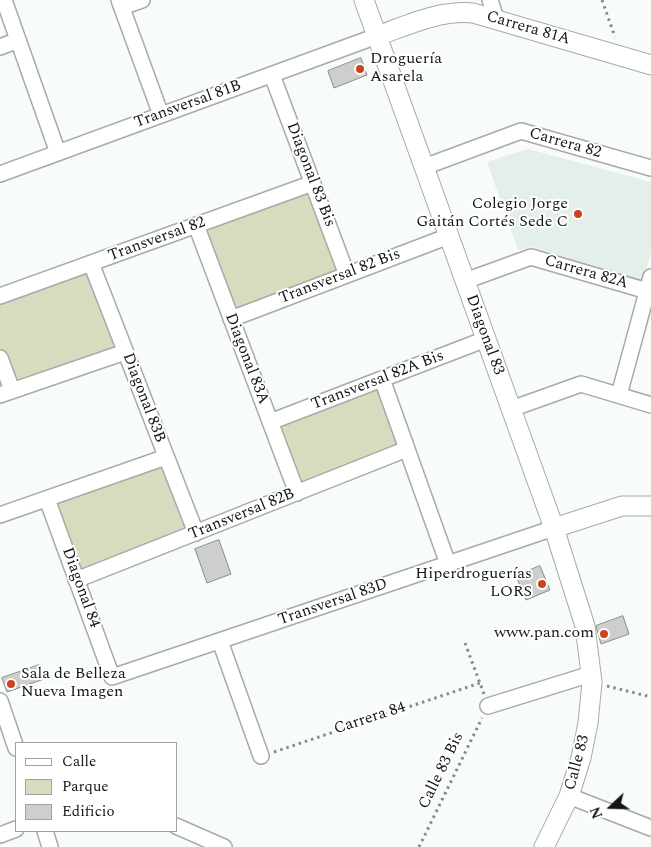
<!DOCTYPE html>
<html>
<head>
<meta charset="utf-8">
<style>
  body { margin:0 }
  #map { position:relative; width:651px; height:847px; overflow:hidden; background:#f7fbf9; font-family:Spectral,serif }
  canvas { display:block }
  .legend { position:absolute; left:15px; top:742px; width:162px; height:90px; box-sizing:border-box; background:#fff; border:1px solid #a1a2a1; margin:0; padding:6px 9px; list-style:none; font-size:15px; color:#141615 }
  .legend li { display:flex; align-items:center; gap:10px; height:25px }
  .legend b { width:25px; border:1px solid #a1a2a1 }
  .north { position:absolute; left:586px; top:782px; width:50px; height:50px; -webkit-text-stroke:4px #fff; paint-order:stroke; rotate:249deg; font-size:14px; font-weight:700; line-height:20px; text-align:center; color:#141615 }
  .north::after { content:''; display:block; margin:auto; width:18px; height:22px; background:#141615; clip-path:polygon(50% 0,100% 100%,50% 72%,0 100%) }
</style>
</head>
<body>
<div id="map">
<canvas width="651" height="847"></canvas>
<ul class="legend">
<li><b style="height:6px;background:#fff"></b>Calle</li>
<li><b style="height:14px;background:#d9dbbe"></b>Parque</li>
<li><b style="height:14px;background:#cdcfcc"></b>Edificio</li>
</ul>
<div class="north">N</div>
</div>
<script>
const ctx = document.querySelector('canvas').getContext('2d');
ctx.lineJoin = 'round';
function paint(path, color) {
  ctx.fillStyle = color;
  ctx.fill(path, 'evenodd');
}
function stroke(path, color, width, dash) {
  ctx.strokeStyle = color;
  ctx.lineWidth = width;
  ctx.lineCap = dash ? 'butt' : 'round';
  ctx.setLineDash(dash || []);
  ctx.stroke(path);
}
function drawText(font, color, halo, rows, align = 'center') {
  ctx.font = font + ' Spectral,serif';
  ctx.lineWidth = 4;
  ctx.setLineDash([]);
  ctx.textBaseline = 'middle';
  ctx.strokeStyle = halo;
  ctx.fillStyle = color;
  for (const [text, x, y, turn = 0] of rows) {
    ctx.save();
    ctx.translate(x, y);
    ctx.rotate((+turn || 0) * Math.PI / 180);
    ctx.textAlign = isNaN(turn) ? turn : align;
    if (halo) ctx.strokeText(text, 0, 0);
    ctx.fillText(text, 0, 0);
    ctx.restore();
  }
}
paint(new Path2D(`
  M528,149L651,182V251L643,283L531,247L518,250L487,162Z`), '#e4efe9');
paint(new Path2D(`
  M313,183L347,275L231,319L196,225Z
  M91,263L125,352L12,390L0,358V296Z
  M382,379L407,449L297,493L270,422Z
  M166,457L196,533L76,580L47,499Z`), '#d9dbbe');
const building = new Path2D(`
  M361,58L367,75L334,88L328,71Z
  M219,540L231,574L207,583L195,549Z
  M540,566L550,590L526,600L516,576Z
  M623,616L629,634L601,644L596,626Z
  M39,665L44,679L7,692L2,678Z`);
paint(building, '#cdcfcc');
stroke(building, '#8a8c89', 1);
const minor = new Path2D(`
  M4,0L58,153
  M119,0L161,115
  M490,0L496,19
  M122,7L142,0
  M0,47L18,40
  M272,75L347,275
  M424,167L521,131L651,168
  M0,174L377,36
  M196,225L297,493
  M91,263L196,533
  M465,281L531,257L651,292
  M0,296L313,183
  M231,319L449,236
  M0,358L12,390
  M382,379L448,564
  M0,395L125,352
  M619,395L651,277
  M511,409L581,384L651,405
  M270,422L486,339
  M47,499L112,677L554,528
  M0,515L166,457
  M76,580L407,449
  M220,641L261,756
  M0,701L16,748
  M488,706L591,674
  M569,796L651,828
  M176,826L224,847
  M45,831L50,847
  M0,835L16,829`);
const tertiary = new Path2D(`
  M364,0L554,528L585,626L592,682L588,723L581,758L569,796L544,847
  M377,36C408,25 439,10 473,13L651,65
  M554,528L622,506H651`);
stroke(minor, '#a6aaa8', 18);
stroke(tertiary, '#a6aaa8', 21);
stroke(new Path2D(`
  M602,0L615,37
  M465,643L484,694
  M607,686L651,697
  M274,752L480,683
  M419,847L482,718`), '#878a89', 3, [2.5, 4]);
stroke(minor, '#fff', 15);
stroke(tertiary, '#fff', 19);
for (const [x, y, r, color] of [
  [360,69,5,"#cc431f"],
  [578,214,5,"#cc431f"],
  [542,584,5,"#cc431f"],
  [604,634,5,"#cc431f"],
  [11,684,5,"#cc431f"]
]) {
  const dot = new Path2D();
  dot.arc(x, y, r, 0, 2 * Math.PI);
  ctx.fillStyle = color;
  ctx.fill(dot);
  stroke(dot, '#fff', 2);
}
drawText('16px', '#141615', '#fff', [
  ["Carrera 81A",528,29,16],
  ["Transversal 81B",188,105,-20],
  ["Carrera 82",565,144,16],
  ["Diagonal 83 Bis",310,175,69],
  ["Transversal 82",157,240,-20],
  ["Carrera 82A",586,273,16],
  ["Transversal 82 Bis",340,277,-21],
  ["Diagonal 83",484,335,70],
  ["Diagonal 83A",246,359,69],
  ["Transversal 82A Bis",378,381,-21],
  ["Diagonal 83B",143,398,69],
  ["Transversal 82B",242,515,-22],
  ["Diagonal 84",80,588,70],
  ["Transversal 83D",333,603,-19],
  ["Carrera 84",370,719,-18],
  ["Calle 83",578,763,-75],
  ["Calle 83 Bis",442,771,-64]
]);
drawText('16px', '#141615', '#fff', [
  ["Droguería",370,60,"left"],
  ["Asarela",370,78,"left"],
  ["Colegio Jorge",568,205],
  ["Gaitán Cortés Sede C",568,223],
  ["Hiperdroguerías",532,575],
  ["LORS",532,593],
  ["www.pan.com",594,634],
  ["Sala de Belleza",21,675,"left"],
  ["Nueva Imagen",21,693,"left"]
], 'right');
</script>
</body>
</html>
